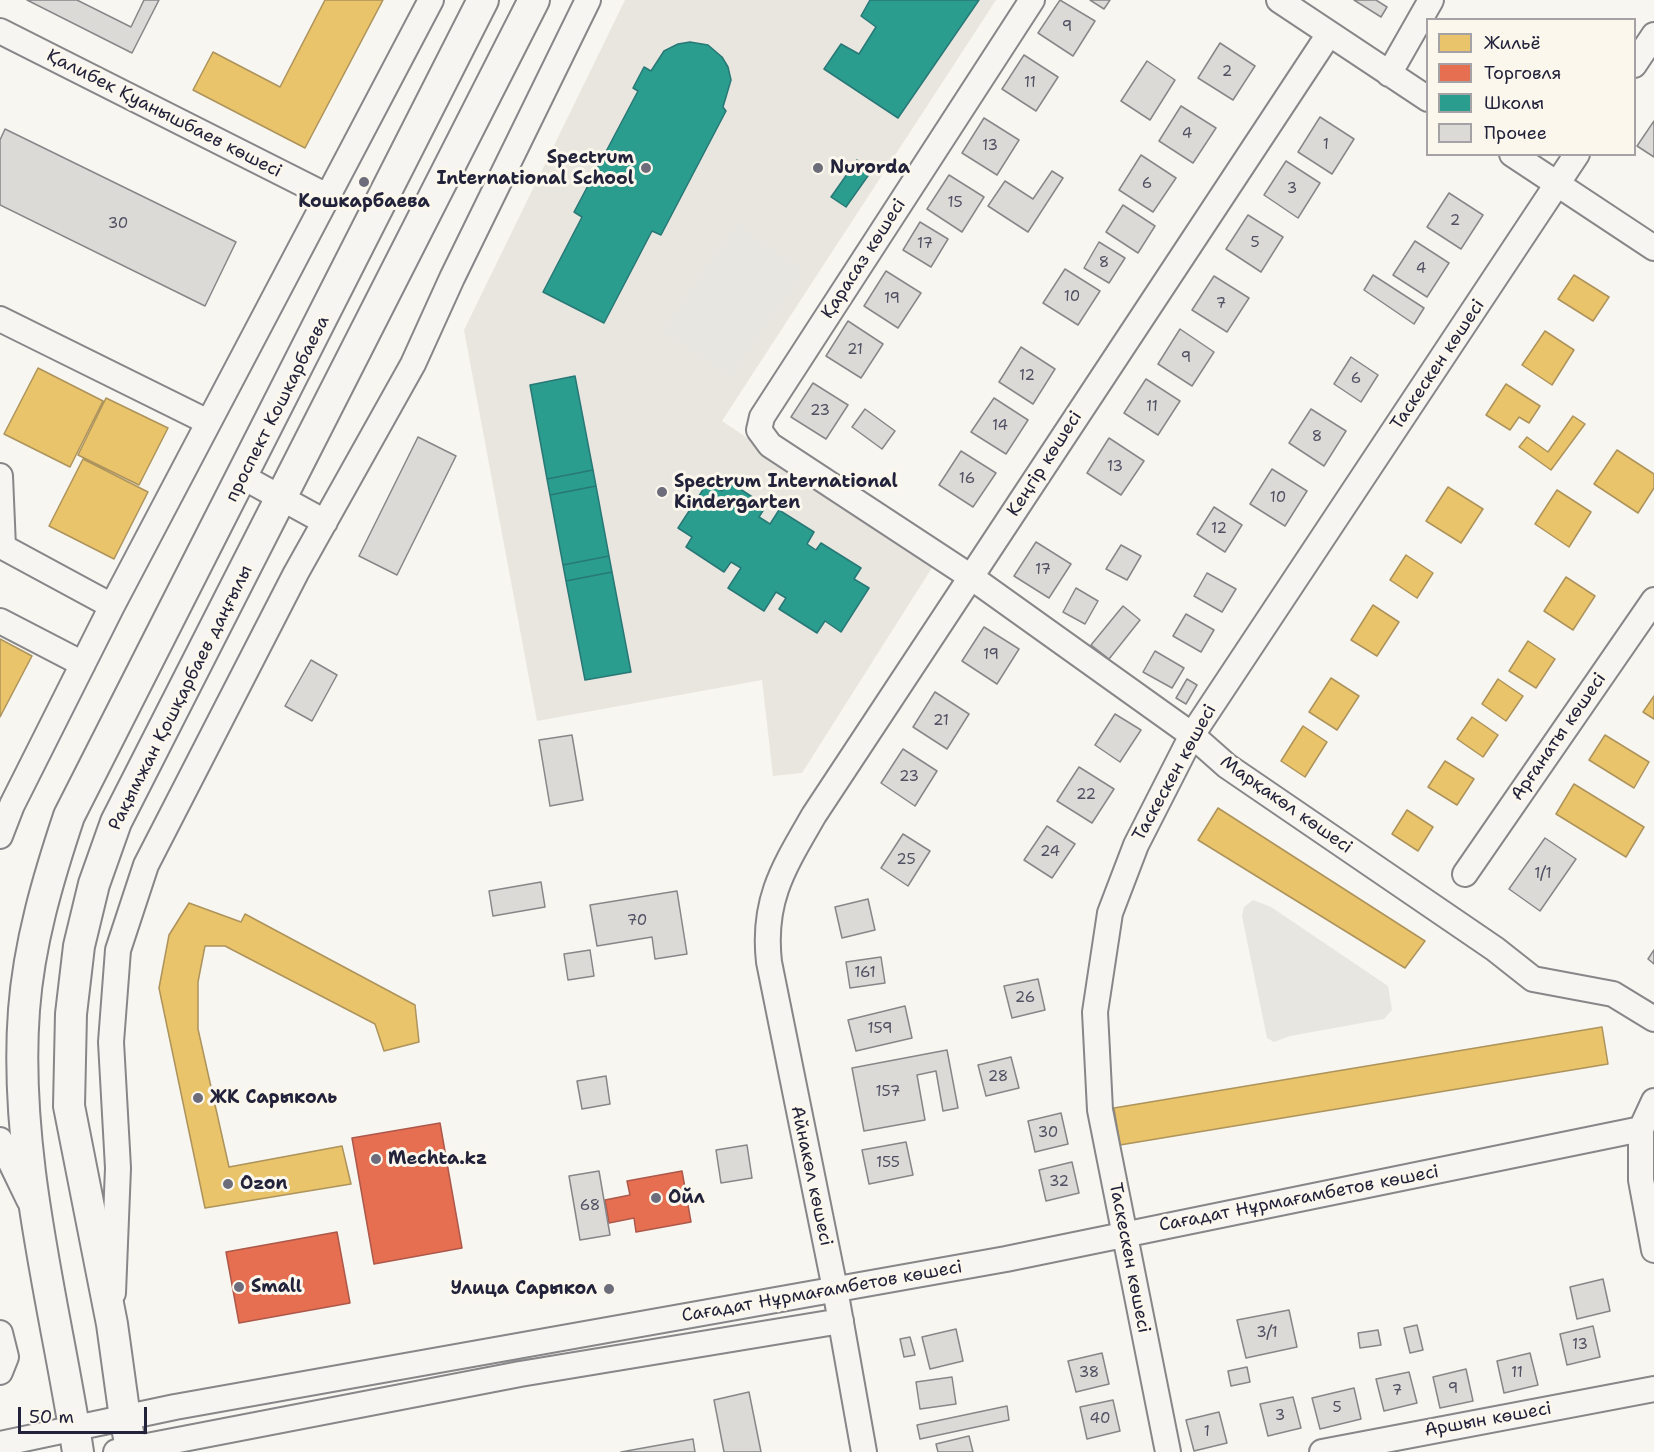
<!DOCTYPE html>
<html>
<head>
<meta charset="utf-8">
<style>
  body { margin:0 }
  #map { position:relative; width:1654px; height:1452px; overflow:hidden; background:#f8f6f0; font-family:"Shantell Sans",sans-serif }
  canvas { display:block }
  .legend { position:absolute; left:1426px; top:18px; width:210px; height:138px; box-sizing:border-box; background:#fbf7ec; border:2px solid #a4a2a5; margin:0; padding:8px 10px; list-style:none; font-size:18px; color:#22223b }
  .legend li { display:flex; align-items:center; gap:12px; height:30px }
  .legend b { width:30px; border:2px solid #a4a2a5 }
  .scale { position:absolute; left:18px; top:1407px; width:129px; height:27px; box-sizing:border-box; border:3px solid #22223b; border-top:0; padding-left:8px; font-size:18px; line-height:21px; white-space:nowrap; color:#22223b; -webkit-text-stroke:4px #fbf7ec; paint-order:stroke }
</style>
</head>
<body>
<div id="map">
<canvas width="1654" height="1452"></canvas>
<ul class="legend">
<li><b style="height:16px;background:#e9c46a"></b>Жильё</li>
<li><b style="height:16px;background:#e76f51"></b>Торговля</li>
<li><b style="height:16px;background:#2a9d8f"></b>Школы</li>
<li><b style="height:16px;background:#dbdad7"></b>Прочее</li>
</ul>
<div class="scale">50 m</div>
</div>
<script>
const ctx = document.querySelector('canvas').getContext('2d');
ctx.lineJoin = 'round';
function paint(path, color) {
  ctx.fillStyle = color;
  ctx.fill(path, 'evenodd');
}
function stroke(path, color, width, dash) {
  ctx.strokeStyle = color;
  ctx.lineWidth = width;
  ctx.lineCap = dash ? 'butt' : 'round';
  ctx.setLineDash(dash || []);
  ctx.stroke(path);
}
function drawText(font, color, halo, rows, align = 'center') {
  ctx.font = font + ' "Shantell Sans",sans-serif';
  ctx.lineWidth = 6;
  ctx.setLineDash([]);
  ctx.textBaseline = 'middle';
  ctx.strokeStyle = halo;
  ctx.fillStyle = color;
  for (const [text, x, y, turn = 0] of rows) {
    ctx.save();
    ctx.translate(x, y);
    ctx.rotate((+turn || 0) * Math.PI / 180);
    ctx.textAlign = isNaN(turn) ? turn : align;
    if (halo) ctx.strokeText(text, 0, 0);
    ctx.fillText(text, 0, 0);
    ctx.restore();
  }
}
paint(new Path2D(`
  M625,0H996L722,421L935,563L802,773L773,776L762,680L537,721L464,330Z`), '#e9e6e0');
paint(new Path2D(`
  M736,222L806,270L732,380L661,332Z
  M1253,900L1271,907L1388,986L1392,1010L1384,1019L1290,1036L1274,1042L1267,1038L1242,916L1244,907Z`), '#e8e6e0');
const homes = new Path2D(`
  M325,0H383L305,148L193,90L213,52L280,87Z
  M1574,275L1609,297L1593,321L1558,299Z
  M1545,331L1574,350L1552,385L1522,365Z
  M38,368L103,401L70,467L4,434Z
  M1506,384L1540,406L1529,423L1519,417L1510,430L1486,415Z
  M106,398L168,428L139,485L78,455Z
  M1573,416L1585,424L1551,470L1519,447L1527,437L1548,452Z
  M1617,450L1654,474V488L1638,513L1594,484Z
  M83,459L148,492L114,559L49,526Z
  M1448,487L1483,509L1461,543L1426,521Z
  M1557,490L1591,512L1569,547L1535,524Z
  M1406,555L1433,573L1417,598L1390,580Z
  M1566,577L1595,596L1573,630L1544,611Z
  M1373,605L1399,622L1377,656L1351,640Z
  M0,639L32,656L0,717Z
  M1528,641L1555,659L1536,688L1509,671Z
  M1331,678L1359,696L1337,730L1309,712Z
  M1498,679L1523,696L1506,721L1482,704Z
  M1654,696V719L1643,712Z
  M1472,717L1498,735L1483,757L1457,739Z
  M1303,726L1327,742L1305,777L1281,761Z
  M1605,735L1649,762L1634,788L1589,760Z
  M1445,761L1474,779L1457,805L1428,787Z
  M1574,784L1644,827L1626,857L1556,814Z
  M1218,808L1425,941L1405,968L1198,840Z
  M1407,810L1433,827L1418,851L1392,834Z
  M189,903L241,922L245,914L415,1005L419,1042L384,1051L375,1024L225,946H205L198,982V1029L229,1167L342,1146L351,1184L205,1208L159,988L169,935Z
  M1602,1027L1608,1064L1120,1145L1114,1108Z`);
paint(homes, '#e9c46a');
stroke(homes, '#ad935c', 1.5);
const shops = new Path2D(`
  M440,1123L462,1248L374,1264L352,1138Z
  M682,1171L691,1222L636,1232L634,1218L609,1223L605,1200L630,1195L627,1181Z
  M337,1232L350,1303L239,1323L226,1252Z`);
paint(shops, '#e76f51');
stroke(shops, '#ac584a', 1.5);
const schools = new Path2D(`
  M870,0H979L898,118L824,69L841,44L859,54L876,27L861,16Z
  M690,42L708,45L722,57L728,67L731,80L723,107L726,111L661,235L652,231L604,323L543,292L582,217L574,212L638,91L633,88L644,67L651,71L664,51L678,44Z
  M857,160L870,173L846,207L831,197Z
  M575,376L593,470L547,479L530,385Z
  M593,470L596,486L550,495L547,479Z
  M728,481L766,506L759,517L770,524L779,510L814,532L807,544L816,550L821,543L861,568L854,579L869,588L841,632L825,621L817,633L779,609L786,598L776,592L764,611L728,588L741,568L731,562L724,572L686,547L692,537L678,528L708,482L722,491Z
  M596,486L609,556L563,565L550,495Z
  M609,556L612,572L566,581L563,565Z
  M612,572L631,672L585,680L566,581Z`);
paint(schools, '#2a9d8f');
stroke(schools, '#287876', 1.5);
const building = new Path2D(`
  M27,0H77L131,27L144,0H159L132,53Z
  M1060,0L1095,21L1073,56L1038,33Z
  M1090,0H1110L1104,9Z
  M1354,0H1376L1387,7L1381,17Z
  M1220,43L1255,66L1233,100L1198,78Z
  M1024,55L1058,77L1036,111L1002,89Z
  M1147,61L1175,80L1150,120L1121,101Z
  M1181,106L1216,128L1193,163L1159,141Z
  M1320,117L1354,139L1332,174L1298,152Z
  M984,118L1019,140L997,175L962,153Z
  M1654,121V157L1637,146Z
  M5,129L236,242L205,306L0,205V140Z
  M1141,155L1176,178L1153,212L1119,190Z
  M1286,161L1320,183L1298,218L1264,195Z
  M1052,171L1063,178L1028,232L988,206L1005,181L1033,199Z
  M949,175L984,197L962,232L927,209Z
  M1449,193L1483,215L1461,249L1427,227Z
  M1123,205L1155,226L1138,253L1106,232Z
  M1248,215L1283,237L1261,272L1226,249Z
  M920,222L948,239L931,267L903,250Z
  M1415,241L1449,263L1427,297L1393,275Z
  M1099,242L1125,258L1109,283L1084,268Z
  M1065,269L1100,291L1078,325L1043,303Z
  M886,271L921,293L898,328L864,306Z
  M1373,275L1424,308L1414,324L1364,290Z
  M1214,276L1249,298L1227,332L1192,310Z
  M848,321L883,344L861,378L826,356Z
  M1180,329L1214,352L1192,386L1158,364Z
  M1021,347L1055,369L1033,404L999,382Z
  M1351,357L1378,375L1361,402L1334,384Z
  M1146,379L1180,401L1158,435L1124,413Z
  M813,383L848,405L826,439L791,417Z
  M994,398L1028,420L1006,454L971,432Z
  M865,409L895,431L882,449L852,427Z
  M1311,409L1346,431L1324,466L1289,443Z
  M418,437L456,456L397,575L359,556Z
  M1109,438L1144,461L1121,495L1087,473Z
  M961,451L996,473L973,507L939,485Z
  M1272,469L1307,491L1285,526L1250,504Z
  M1214,507L1242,525L1225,552L1197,534Z
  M1036,542L1071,564L1049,598L1014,576Z
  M1121,545L1141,556L1127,580L1106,569Z
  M1207,573L1236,589L1222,612L1194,596Z
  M1076,588L1098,601L1085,624L1063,612Z
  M1123,606L1140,620L1109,659L1091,645Z
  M1186,614L1214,630L1201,652L1173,636Z
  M984,627L1019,649L997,684L962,661Z
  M1155,651L1184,668L1172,688L1143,672Z
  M311,660L337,675L312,721L285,706Z
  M1187,679L1197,685L1186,704L1176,698Z
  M935,692L969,714L947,749L913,727Z
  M1115,714L1141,730L1120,762L1095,745Z
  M572,735L583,800L550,806L539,740Z
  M903,749L937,771L915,806L881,783Z
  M1079,767L1114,789L1092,823L1057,801Z
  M1047,826L1075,844L1052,878L1024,860Z
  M903,834L930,851L908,886L881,868Z
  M1545,838L1576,859L1540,911L1509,889Z
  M541,882L545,907L493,916L489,891Z
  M677,891L687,954L655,959L652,937L597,946L590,905Z
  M868,899L875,930L842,938L835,907Z
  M590,950L594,976L568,980L564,954Z
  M1654,950V964L1648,959Z
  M881,957L885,983L850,988L846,962Z
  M1038,979L1045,1010L1012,1018L1004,986Z
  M905,1006L912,1038L856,1051L848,1020Z
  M947,1050L958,1108L943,1111L936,1071L917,1075L925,1120L864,1131L852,1068Z
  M1011,1057L1019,1088L986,1096L978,1065Z
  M606,1076L610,1104L582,1109L577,1081Z
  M1061,1113L1068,1144L1035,1152L1028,1121Z
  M906,1142L913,1175L869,1184L862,1150Z
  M747,1145L752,1178L721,1183L716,1150Z
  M1072,1162L1079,1193L1046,1201L1039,1170Z
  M599,1171L610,1235L580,1240L569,1176Z
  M1603,1279L1610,1311L1577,1319L1570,1287Z
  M1289,1310L1297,1347L1246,1358L1237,1320Z
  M1417,1325L1423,1350L1410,1353L1404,1328Z
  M1593,1326L1600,1357L1567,1365L1560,1334Z
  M956,1329L963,1361L930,1369L922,1337Z
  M1378,1330L1381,1345L1360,1348L1358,1333Z
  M910,1337L915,1355L904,1357L900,1339Z
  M1102,1353L1109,1384L1076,1392L1068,1361Z
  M1530,1353L1538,1385L1504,1393L1497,1361Z
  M1247,1367L1250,1382L1231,1386L1228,1371Z
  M1466,1369L1473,1401L1440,1408L1433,1377Z
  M1409,1372L1417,1403L1384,1411L1376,1379Z
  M952,1377L956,1404L920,1409L916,1382Z
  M1354,1388L1361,1419L1320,1429L1312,1398Z
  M749,1392L761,1452H724L714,1400Z
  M1293,1397L1301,1428L1268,1436L1260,1404Z
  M1113,1400L1120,1431L1087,1439L1080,1407Z
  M1007,1406L1009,1420L920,1439L917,1425Z
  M1219,1412L1227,1443L1194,1451L1186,1420Z
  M969,1436L973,1452H938L936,1444Z
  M693,1439L695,1452H621Z`);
paint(building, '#dbdad7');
stroke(building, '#878688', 1.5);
const minor = new Path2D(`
  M1032,0L762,417L759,430L770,445L971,577L1192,735L1227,766L1495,949L1533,979L1613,994L1654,1019
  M1279,0L1428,99
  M0,31L327,196
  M1634,65L1654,35
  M1389,74L1431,0
  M1512,154L1654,248
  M0,319L208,422
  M0,476L3,547L112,606
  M243,477L325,522
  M0,621L83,664
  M0,836L12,805L112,606L431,0
  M1465,874L1654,600
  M1654,1101L1641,1129V1180L1654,1250
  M0,1140L29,1200
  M113,1293L118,1168L111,1042L118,950L146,865L296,573L413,364L452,278L588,0
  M0,1333L6,1357L0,1372
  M0,1444L175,1407L1006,1259L1641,1129
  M116,1452L520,1374L841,1321
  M864,1452L835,1289L769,962C762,900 784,867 814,815L1329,34
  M1168,1452L1100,1110L1095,1012L1110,913L1136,845L1192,735L1577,154
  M1322,1452L1654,1389`);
const major = new Path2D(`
  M78,1452C56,1308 13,1156 24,1010C29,943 48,879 69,816L483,0
  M132,1452L125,1418L112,1324L69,1106L71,1014L79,946L94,884L116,822L534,0`);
stroke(minor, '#878688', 28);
stroke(major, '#878688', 34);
stroke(minor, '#f6f5f1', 24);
stroke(major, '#f6f5f1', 30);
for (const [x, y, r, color] of [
  [646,168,6,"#6d6c7a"],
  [818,168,6,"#6d6c7a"],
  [364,182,6,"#6d6c7a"],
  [662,492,6,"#6d6c7a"],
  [198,1098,6,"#6d6c7a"],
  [376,1159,6,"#6d6c7a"],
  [228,1184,6,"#6d6c7a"],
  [656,1198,6,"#6d6c7a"],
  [239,1287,6,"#6d6c7a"],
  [609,1289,6,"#6d6c7a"]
]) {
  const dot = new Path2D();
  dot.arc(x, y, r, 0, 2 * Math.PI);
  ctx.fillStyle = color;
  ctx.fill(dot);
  stroke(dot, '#fbf7ec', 2);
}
drawText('15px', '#505062', null, [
  ["9",1067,27],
  ["2",1227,72],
  ["11",1030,83],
  ["4",1187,134],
  ["1",1326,145],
  ["13",990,146],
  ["6",1147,184],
  ["3",1292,189],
  ["15",955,203],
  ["2",1455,221],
  ["30",118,224],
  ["5",1255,243],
  ["17",925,244],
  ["8",1104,263],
  ["4",1421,269],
  ["10",1072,297],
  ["19",892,299],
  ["7",1221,304],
  ["21",855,350],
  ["9",1186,358],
  ["12",1027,376],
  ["6",1356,379],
  ["11",1152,407],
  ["23",820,411],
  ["14",1000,426],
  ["8",1317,437],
  ["13",1115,467],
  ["16",967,479],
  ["10",1278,498],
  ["12",1219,529],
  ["17",1043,570],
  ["19",991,655],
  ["21",941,721],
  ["23",909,777],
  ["22",1086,795],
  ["24",1050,852],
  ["25",906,860],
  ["1/1",1543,874],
  ["70",637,921],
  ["161",865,973],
  ["26",1025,998],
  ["159",880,1029],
  ["28",998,1077],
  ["157",888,1092],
  ["30",1048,1133],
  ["155",888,1163],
  ["32",1059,1182],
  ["68",590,1206],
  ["3/1",1267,1333],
  ["13",1580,1345],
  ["38",1089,1373],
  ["11",1517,1373],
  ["9",1453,1389],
  ["7",1397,1391],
  ["5",1337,1408],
  ["3",1280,1416],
  ["40",1100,1419],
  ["1",1207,1432]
]);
drawText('18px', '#22223b', '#fbf7ec', [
  ["Қалибек Қуанышбаев көшесі",164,114,27],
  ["Қарасаз көшесі",864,259,-57],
  ["Таскескен көшесі",1438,365,-56],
  ["проспект Кошкарбаева",278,409,-63],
  ["Кеңгір көшесі",1045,464,-57],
  ["Рақымжан Қошқарбаев даңғылы",181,698,-63],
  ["Арғанаты көшесі",1559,737,-55],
  ["Таскескен көшесі",1175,773,-61],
  ["Марқакөл көшесі",1286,805,35],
  ["Айнакөл көшесі",811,1176,78],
  ["Сағадат Нұрмағамбетов көшесі",1299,1199,-11],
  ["Таскескен көшесі",1129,1258,79],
  ["Сағадат Нұрмағамбетов көшесі",822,1292,-10],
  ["Аршын көшесі",1488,1420,-10]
]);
drawText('bold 18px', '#22223b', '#fbf7ec', [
  ["Spectrum",634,158,"right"],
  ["International School",634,179,"right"],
  ["Nurorda",830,168],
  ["Кошкарбаева",364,202,"center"],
  ["Spectrum International",674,482],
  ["Kindergarten",674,503],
  ["ЖК Сарыколь",210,1098],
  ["Mechta.kz",388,1159],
  ["Ozon",240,1184],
  ["Ойл",668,1198],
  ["Small",251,1287],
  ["Улица Сарыкол",597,1289,"right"]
], 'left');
</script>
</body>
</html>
